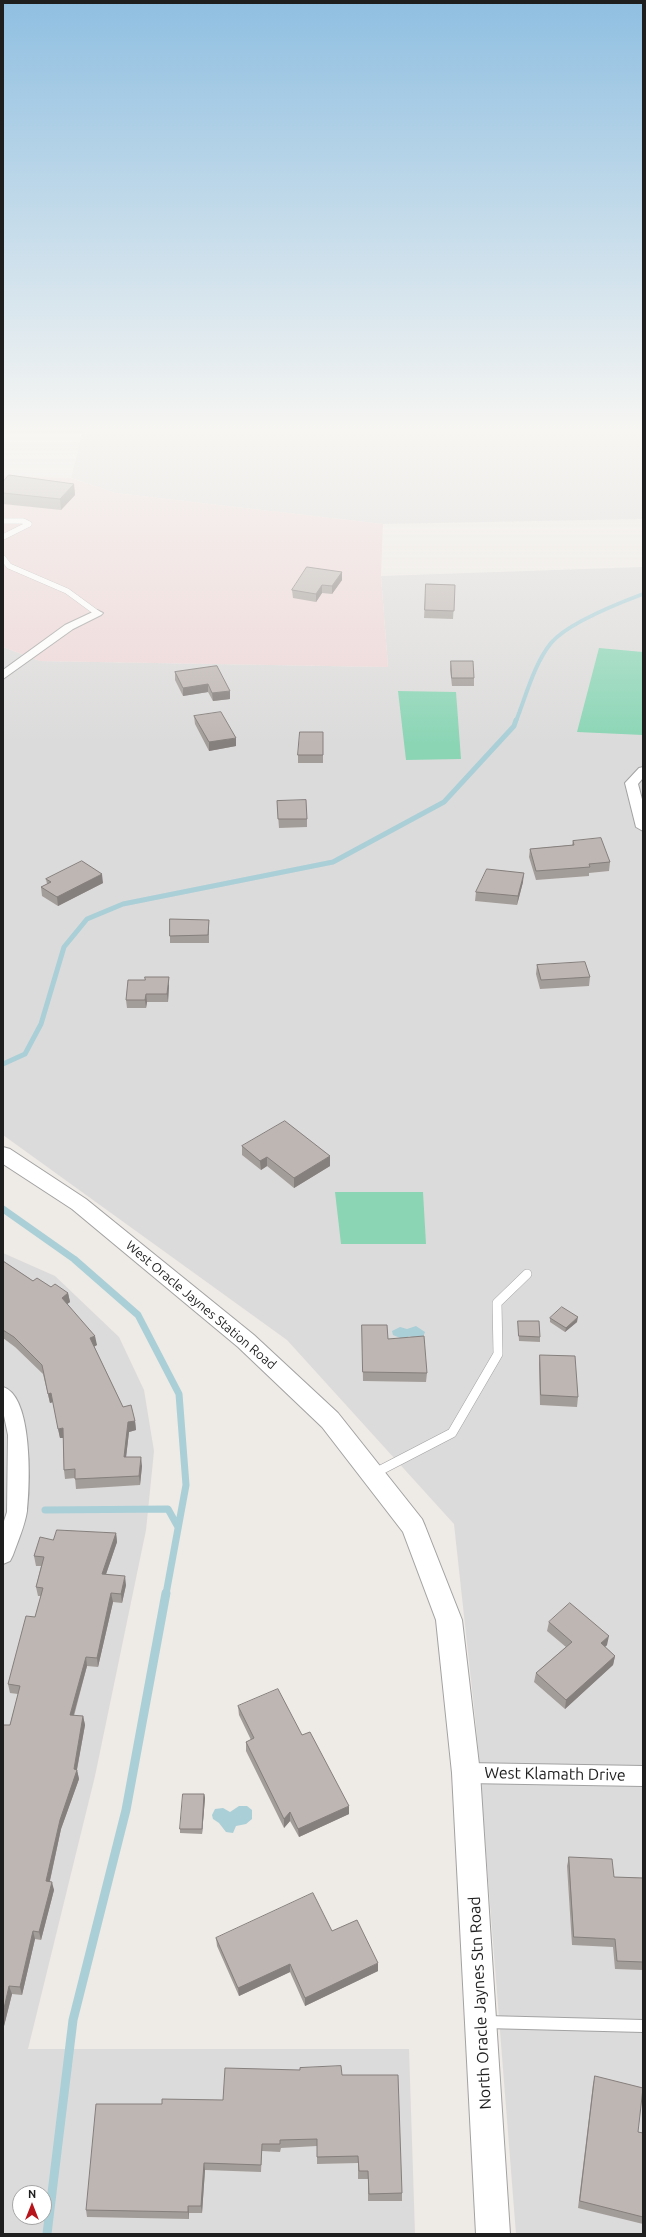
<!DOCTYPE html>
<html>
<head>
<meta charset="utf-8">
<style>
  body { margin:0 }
  #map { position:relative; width:646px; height:2237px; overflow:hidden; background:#eeeae5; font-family:Ubuntu,sans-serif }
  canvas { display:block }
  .frame { position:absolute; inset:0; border:4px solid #1e1e1e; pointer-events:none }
  .north { position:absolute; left:12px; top:2185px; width:40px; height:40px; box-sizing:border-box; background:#fff; border:1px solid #a5a5a5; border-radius:50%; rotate:0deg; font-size:11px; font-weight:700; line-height:16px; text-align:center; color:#1e1e1e }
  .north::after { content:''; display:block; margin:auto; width:14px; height:18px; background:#b8141b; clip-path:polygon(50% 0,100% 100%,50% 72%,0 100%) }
</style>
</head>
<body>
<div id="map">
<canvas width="646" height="2237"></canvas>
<div class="frame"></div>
<div class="north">N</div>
</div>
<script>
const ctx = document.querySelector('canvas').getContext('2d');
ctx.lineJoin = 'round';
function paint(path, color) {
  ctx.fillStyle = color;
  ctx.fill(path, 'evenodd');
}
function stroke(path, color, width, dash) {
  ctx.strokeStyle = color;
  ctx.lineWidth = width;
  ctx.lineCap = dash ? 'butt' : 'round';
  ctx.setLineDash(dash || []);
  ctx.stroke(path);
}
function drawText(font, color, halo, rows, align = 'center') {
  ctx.font = font + ' Ubuntu,sans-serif';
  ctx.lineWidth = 3;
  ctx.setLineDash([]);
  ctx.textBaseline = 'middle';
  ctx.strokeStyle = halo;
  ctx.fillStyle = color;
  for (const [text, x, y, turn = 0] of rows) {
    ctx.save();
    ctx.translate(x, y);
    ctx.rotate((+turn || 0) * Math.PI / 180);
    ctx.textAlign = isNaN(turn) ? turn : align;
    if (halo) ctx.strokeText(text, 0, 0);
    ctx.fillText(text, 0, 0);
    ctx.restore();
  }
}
paint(new Path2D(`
  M83,430H643V519L383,524L115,493L71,478Z
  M643,567V2234H516L476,1726L454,1524L287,1340L3,1135V647L40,661L388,667L381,576Z
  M3,1253L55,1276L119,1337L144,1390L154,1451L146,1530L95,1776L28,2049H409L415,2234H3ZM20,2193H44V2217H20Z`), '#dcdbdb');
paint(new Path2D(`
  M3,476L71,478L115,493L383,524L381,576L388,667L40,661L3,647Z`), '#edd6d6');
paint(new Path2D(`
  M599,648L643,652V735L577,732Z
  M398,691L456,692L461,759L406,760Z
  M335,1192H423L426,1244H341Z`), '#8bd5b5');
paint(new Path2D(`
  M416,1326L425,1332L423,1337L417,1339L409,1336L405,1340L393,1335L392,1331L400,1327L407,1329Z
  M239,1806H247L252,1810V1819L246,1824L236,1826L233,1833L226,1832L219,1823L213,1819L212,1815L215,1809L223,1808L230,1812Z`), '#aacfd7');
stroke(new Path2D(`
  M516,721C526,696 534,664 551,643C568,623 619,603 643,594`), '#aacfd7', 4);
stroke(new Path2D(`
  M3,1064L25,1054L41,1024L64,947L87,919L123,904L333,862L444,802L514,726L516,720`), '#aacfd7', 5);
stroke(new Path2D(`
  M3,1209L74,1259L138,1315L179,1394L186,1485L166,1594
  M45,1510L168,1509L178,1527`), '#aacfd7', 7);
stroke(new Path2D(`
  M47,2234L73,2020L126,1810L166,1593`), '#aacfd7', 9);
const serviceFar2 = new Path2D(`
  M3,521H23L29,524L3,537
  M3,558L9,566L67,591L97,613`);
const serviceFar1 = new Path2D(`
  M373,1474L452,1433L498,1354L497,1303L527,1274`);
const service = new Path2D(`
  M486,2022L643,2026`);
const minor = new Path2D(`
  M97,610L103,613L101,615L73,629L3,679V670L65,625Z
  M643,767V778L638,784L643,803V831L636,827L625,783L639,768Z
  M3,1387C33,1396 30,1484 27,1511C25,1525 18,1541 13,1555L10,1561L3,1564V1524L7,1512L8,1435L3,1411Z
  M466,1763L643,1766V1786L466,1783L458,1780L455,1773L458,1766Z`);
const tertiary = new Path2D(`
  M3,1147L10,1149L86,1199L254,1335L338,1413L422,1519L425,1526L462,1620L480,1773L510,2234H476L452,1773L436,1620L403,1532L322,1427L238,1347L72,1209L3,1164Z`);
stroke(serviceFar2, '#a2a2a2', 6);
stroke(serviceFar1, '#a2a2a2', 10);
stroke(service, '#a2a2a2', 14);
stroke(minor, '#a2a2a2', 2);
stroke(tertiary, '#a2a2a2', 2);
stroke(serviceFar2, '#fff', 5.5);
stroke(serviceFar1, '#fff', 9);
stroke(service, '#fff', 12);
paint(minor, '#fff');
paint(tertiary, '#fff');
paint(new Path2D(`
  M3,482L74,484L75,495L61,510L3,504Z
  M342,572V580L332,594L322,593L316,602L293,598L292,590Z
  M426,584L455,585L453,619L424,618Z
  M451,661L474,678V686H452L450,669Z
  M217,666L230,699L213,701L208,692L183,696L175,680V672Z
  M194,716L236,746L209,751L195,724Z
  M323,741V763H298V755Z
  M277,801L307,819V827L279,828Z
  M573,841L610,862L609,871L589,873V876L536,880L529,857L530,849L572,845Z
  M46,879L103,883L58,906L42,896L41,887L47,884Z
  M523,882L517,905L475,901L476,892Z
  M209,920V943H170V936Z
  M537,965L590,977L589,986L540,989L536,974Z
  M169,985L168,1002H147L146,1008H127L126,1000Z
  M242,1146L330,1166L294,1188L267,1166L261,1170L242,1155Z
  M3,1261L33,1281L68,1293L70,1302L67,1304L97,1345L94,1346L123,1407L135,1421L136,1430L129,1432L126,1457L142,1466L140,1485L76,1489L75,1478L65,1479L64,1470L63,1438H60L53,1402L50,1403L43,1374L15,1347L3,1338Z
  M550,1318L577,1322L565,1332L550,1322Z
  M518,1321L540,1337V1342L519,1341L518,1326Z
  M362,1325L388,1339L427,1373L426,1382L363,1381Z
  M540,1355L578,1397L577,1407L540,1405L539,1364Z
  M116,1533L117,1542L106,1574L126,1585L122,1603L113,1602L98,1667L87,1666L74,1716H83L85,1725L77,1770L79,1779L61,1829L50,1881L54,1890L41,1940L35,1939L22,1995L12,1994L3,2030V1725H10L18,1694L10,1693L8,1684L35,1617L41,1596H38L36,1587L41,1566H36L34,1556L53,1540Z
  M549,1622L607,1645L605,1647L615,1656L613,1665L565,1709L534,1682L536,1673L566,1647L547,1631Z
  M238,1706L302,1735L349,1814L299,1837L290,1821L284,1828L246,1751V1742L251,1740L239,1715Z
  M204,1794L205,1798L202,1834L180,1833V1829Z
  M569,1857L614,1877L643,1878V1970L615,1969L613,1947L572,1945L567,1866Z
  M332,1931L378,1971L305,2006L290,1972L239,1996L217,1946L216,1938Z
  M342,2075L402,2193V2201H368V2179H358V2163L317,2164V2146L281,2148L280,2152L262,2151L261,2172L205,2170L202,2213H189V2219L87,2217L86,2210L162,2104L223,2100Z
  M595,2076L638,2132L643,2133V2224L578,2208L593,2084Z`), '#a39d99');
paint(new Path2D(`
  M74,484L75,495L61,510L60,499Z
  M342,572V580L332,594V586Z
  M322,585V593L316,602V594Z
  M208,684V692L183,696V688Z
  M230,691V699L213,701L212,693Z
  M236,738V746L209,751V742Z
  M524,873L523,882L517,905L518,896Z
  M102,874L103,883L58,906L57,897Z
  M169,977V985L168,1002L167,994Z
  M146,994L147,1002L146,1008L145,1000Z
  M330,1156V1166L294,1188V1178Z
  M267,1157V1166L261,1170L260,1161Z
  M68,1293L70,1302L63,1307L62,1298Z
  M578,1317L577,1322L565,1332L566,1328Z
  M95,1336L97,1345L92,1348L90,1338Z
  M51,1393L53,1402L50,1403L48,1394Z
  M135,1421L136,1430L129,1432L125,1466L124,1457L128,1422Z
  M63,1428L64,1438H60L58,1429Z
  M141,1457L142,1466L140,1485L139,1476Z
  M116,1533L117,1542L103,1583L102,1574Z
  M125,1576L126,1585L122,1603L121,1594Z
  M111,1593L113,1602L98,1667L97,1658Z
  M609,1636L607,1645L599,1652L601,1643Z
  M615,1656L613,1665L565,1709L566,1700Z
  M86,1657L87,1666L71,1724L70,1715Z
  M83,1716L85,1725L76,1774L77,1770L79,1779L61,1829L48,1889L46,1881L60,1820L74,1769Z
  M204,1794L205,1798L202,1834V1829Z
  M349,1806V1814L299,1837L298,1829Z
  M290,1812V1821L284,1828V1819Z
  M52,1882L54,1890L41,1940L39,1932Z
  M33,1931L35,1939L22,1995L20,1987Z
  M378,1963V1971L305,2006V1998Z
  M290,1964V1972L239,1996L238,1988Z
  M9,1986L12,1994L3,2030V2013Z
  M204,2163L205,2170L202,2213L201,2206Z
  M188,2206L189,2213V2219L188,2212Z`), '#857f7d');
const building = new Path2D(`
  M9,475L74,484L60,499L3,493V482Z
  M307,567L342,572L332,586L322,585L316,594L292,590Z
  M426,584L455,585L454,611L425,610Z
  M451,661H473L474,678H452Z
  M217,666L230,691L212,693L208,684L183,688L175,672Z
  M221,712L236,738L209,742L194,716Z
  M300,732H323V755H298Z
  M306,800L307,819H278L277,801Z
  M601,838L610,862L589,864L590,867L536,871L530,849L574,845L573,841Z
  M82,861L102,874L57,897L41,887L51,882L46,879Z
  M487,869L524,873L518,896L476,892Z
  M170,919L209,920L208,935L170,936Z
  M585,962L590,977L541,980L537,965Z
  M145,977H169L167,994H146L145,1000H126L128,980H145Z
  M285,1121L330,1156L294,1178L267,1157L260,1161L242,1146Z
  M3,1261L33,1281L37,1278L51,1287L55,1284L68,1293L62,1298L95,1336L90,1338L123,1407L131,1405L135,1421L128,1422L124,1457H141L139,1476L75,1479V1469L64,1470L63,1428L58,1429L51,1393L48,1394L42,1365L14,1337L3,1330Z
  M562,1307L578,1317L566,1328L550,1318Z
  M518,1321H539L540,1337L519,1336Z
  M362,1325H387L388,1339L424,1336L427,1373L363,1372Z
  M540,1355L575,1356L578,1397L541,1395Z
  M57,1530L116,1533L102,1574L125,1576L121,1594L111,1593L97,1658L86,1657L70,1715L83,1716L74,1769L77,1770L60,1820L46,1881L52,1882L39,1932L33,1931L20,1987L9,1986L3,2013V1725H10L20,1686L8,1684L26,1616L35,1617L43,1588L36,1587L44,1557L34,1556L40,1537L53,1540Z
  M570,1603L609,1636L601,1643L615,1656L566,1700L536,1673L572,1642L549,1622Z
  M278,1689L302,1735L310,1732L349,1806L298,1829L290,1812L284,1819L246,1742L254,1738L238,1706Z
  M183,1794H204L202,1829H180Z
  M569,1857L612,1859L614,1877L643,1878V1962L617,1961L615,1939L574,1937Z
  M313,1893L332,1931L357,1920L378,1963L305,1998L290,1964L238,1988L216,1938Z
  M341,2066L342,2075H398L402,2193L369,2194L368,2171H359L358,2156L317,2157V2139L280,2140V2144H262L261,2165L204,2163L201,2206H188V2212L86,2210L96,2104H162V2099L223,2100L225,2068L300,2070V2068Z
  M595,2076L643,2088L638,2132L643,2133V2217L580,2201Z`);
paint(building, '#beb6b2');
stroke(building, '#857f7d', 1);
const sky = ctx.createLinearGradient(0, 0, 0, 743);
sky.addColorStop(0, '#8fbfe1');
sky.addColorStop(0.58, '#f7f6f3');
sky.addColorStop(1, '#f7f6f300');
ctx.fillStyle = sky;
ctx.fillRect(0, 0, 646, 743);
drawText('13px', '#1e1e1e', '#fff', [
  ["West Oracle Jaynes Station Road",201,1305,40]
]);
drawText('16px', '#1e1e1e', '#fff', [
  ["West Klamath Drive",555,1774,1],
  ["North Oracle Jaynes Stn Road",480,2003,-93]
]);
</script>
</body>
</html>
